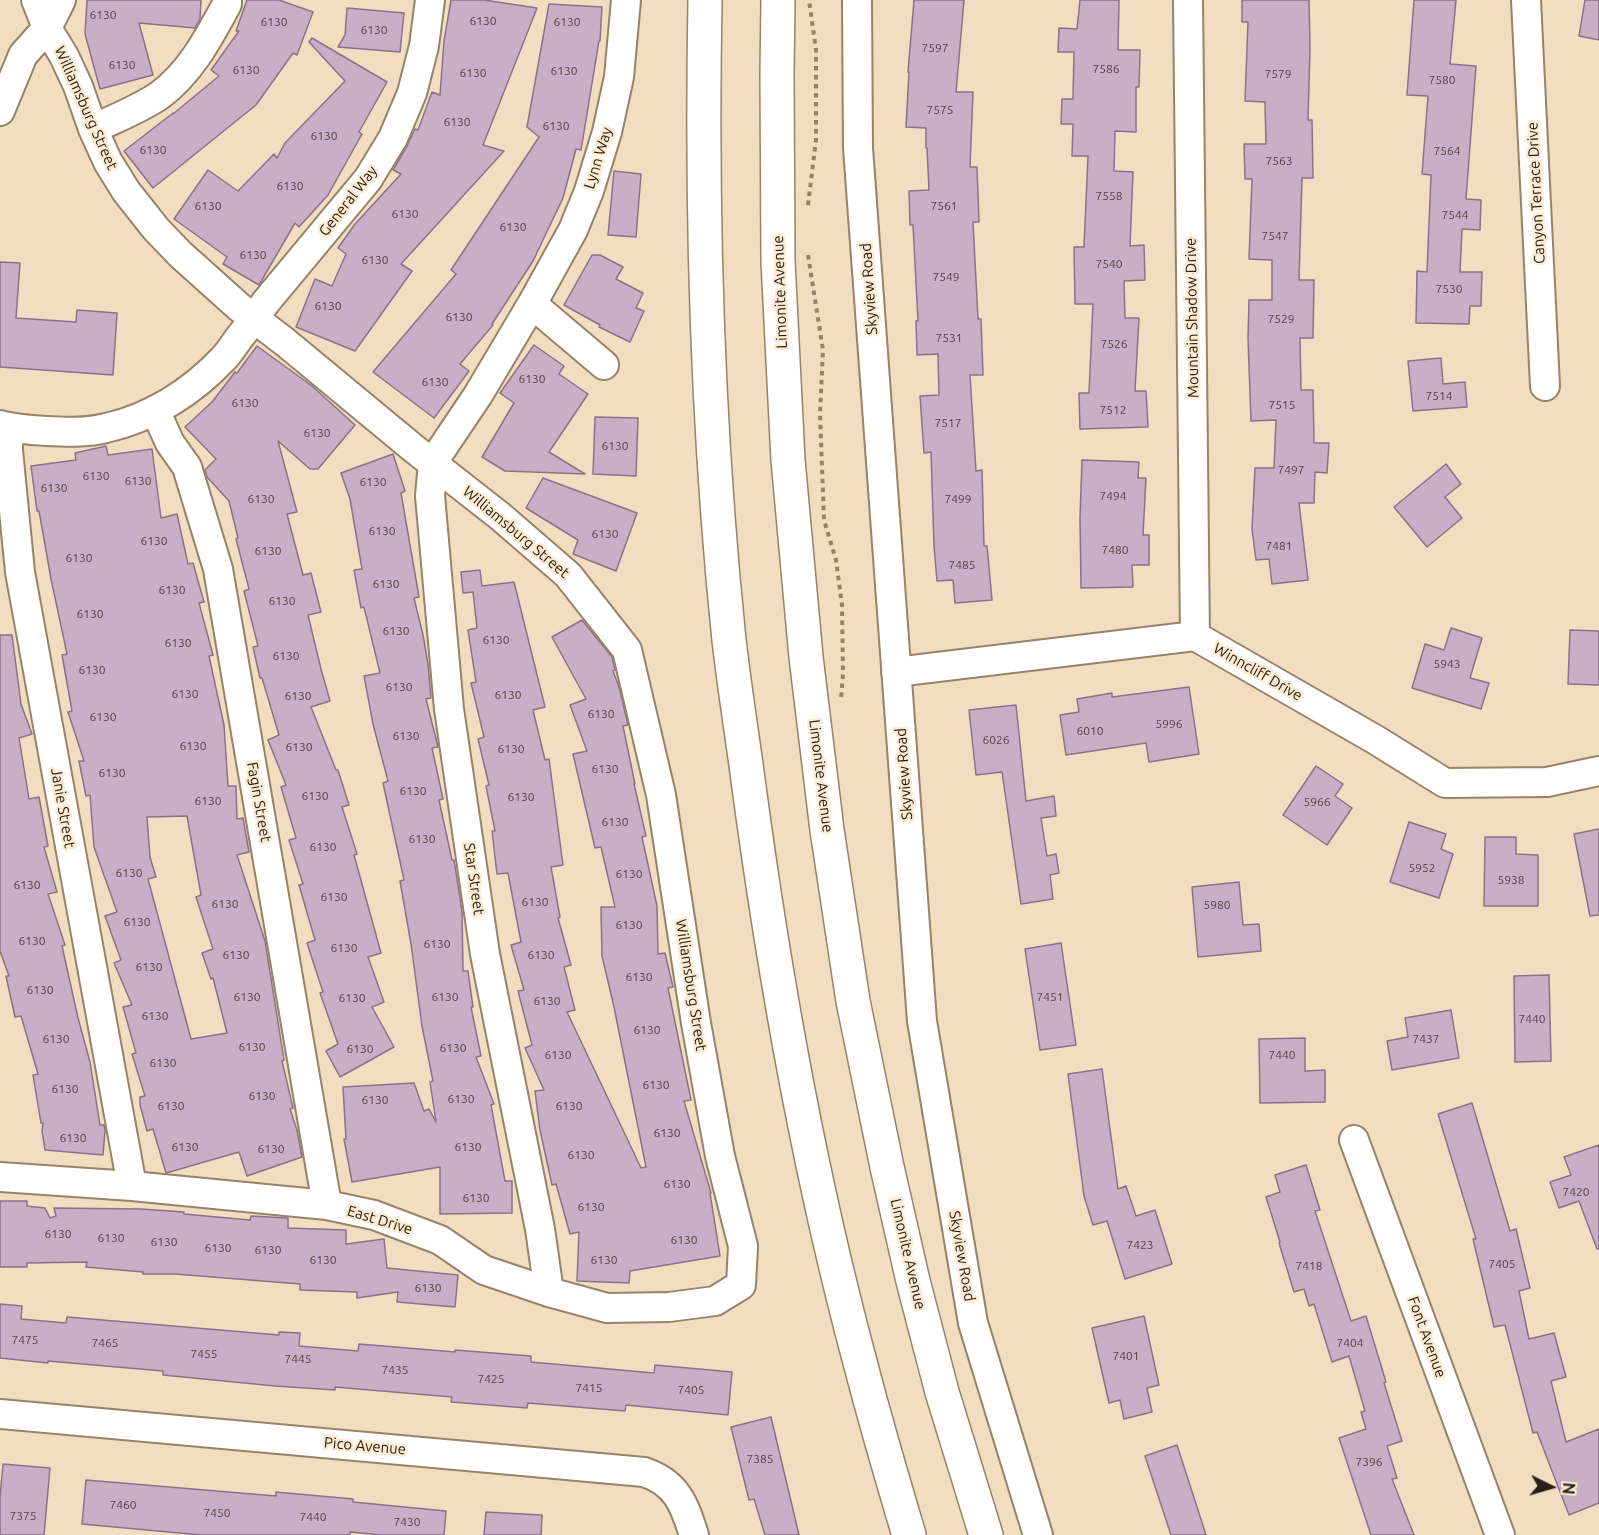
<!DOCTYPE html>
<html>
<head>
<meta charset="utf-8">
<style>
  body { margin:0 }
  #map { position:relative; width:1599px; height:1535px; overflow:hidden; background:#f3ddc0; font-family:Ubuntu,sans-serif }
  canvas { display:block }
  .north { position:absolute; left:1521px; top:1457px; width:60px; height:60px; -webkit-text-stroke:4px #fdebd3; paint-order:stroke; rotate:95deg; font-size:16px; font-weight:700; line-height:24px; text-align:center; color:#282015 }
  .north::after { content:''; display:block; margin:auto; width:21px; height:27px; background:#282015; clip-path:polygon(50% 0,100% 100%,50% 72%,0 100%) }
</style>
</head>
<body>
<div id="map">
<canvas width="1599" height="1535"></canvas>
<div class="north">N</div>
</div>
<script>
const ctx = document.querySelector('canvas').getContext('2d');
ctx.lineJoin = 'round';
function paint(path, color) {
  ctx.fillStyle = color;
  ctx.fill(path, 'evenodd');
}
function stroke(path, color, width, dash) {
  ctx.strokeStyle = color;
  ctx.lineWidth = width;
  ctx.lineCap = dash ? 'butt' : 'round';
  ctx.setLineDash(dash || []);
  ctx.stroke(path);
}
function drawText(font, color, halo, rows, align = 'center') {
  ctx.font = font + ' Ubuntu,sans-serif';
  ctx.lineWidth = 5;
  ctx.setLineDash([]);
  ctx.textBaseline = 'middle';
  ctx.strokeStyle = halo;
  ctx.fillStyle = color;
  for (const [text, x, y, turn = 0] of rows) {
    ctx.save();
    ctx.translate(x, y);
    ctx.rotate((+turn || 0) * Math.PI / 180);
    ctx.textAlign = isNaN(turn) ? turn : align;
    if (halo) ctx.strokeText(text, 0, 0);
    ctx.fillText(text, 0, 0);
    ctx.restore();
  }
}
const building = new Path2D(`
  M87,0H201L200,19L195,28L139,23L153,75L100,89L85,34Z
  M247,0H279L313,12L297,55L293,53L256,105L153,188L124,151L173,113V114L219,76L211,70L239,31H236Z
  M451,0H484L537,8L483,145L504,151L401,264L412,271L355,351L296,327L315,279L332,286L346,254L338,248L355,224L401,174L393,170L407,146L415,129L418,130L432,92L440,95L444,41Z
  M914,0H964L956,92H973L970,167H977L979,222H973L978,319H981L983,375H970L976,471L982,470L984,546H987L992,600L955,603L953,580L937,581L934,546L931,452L924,453L920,396L939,395L938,354L917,355L916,321H918L913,225H910L909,191L929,190L927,148H926V128L906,127L909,72H908Z
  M1080,0H1119L1118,50H1140L1139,87H1136V132L1115,131L1114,171L1133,172L1130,246L1144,245L1145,280L1124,281L1125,318H1139L1135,391H1146L1148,427L1080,429L1079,393H1089L1093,304H1075L1074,247H1084L1088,156H1072L1073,124H1061L1062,99H1073L1074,52H1058L1059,28L1077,29Z
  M1242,0H1309L1310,48L1308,120H1312L1313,178H1302L1299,280H1314L1313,338H1300L1301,390H1313L1314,443H1329L1327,473L1315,472L1314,503H1299L1308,580L1272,584L1269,559L1256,560L1252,529L1255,468H1274L1276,420L1251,421L1248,338L1249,300H1272V260L1249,259L1252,179H1245L1244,144H1266L1265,102L1245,101L1248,22H1242Z
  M1414,0H1456L1450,64L1476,66L1466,199L1481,200L1480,230L1462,229L1460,272H1482L1481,306H1470L1469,324L1416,323L1417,271L1427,272L1431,175L1422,174L1428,96L1407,95Z
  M1585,0H1599V40L1579,36Z
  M549,4L602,7L600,41H599L581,150L576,149L563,198L533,261L492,324L493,325L460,364L469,371L434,418L373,372L456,274L451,270L539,137L527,127Z
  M347,8L404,13L400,52L338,47L345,35Z
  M312,38L387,82L359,132L362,134L328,195L299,227L295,223L259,285L223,264L227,257L174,219L208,170L238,191L274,154L277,158L285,143L345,81L309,42Z
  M614,171L641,174L636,237L608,235Z
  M592,255H600L623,267L616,279L643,293L636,308L644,311L630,342L599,327L600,325L564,305Z
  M0,262L20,263L16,318L76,322L77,310L117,313L113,375L0,367Z
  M534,345L564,366L559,374L588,394L549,452L585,474L505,471L482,457L514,403L500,393Z
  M257,346L312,386L355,425L318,469H310L278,441L297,512L287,514L303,575L311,573L321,612L308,615L321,669L330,701L311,707L336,770H338L349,805L342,807L357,854L354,855L381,953L368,957L384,1002L372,1007L394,1047L340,1077L326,1051L338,1044L320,993L323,992L307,943L315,940L299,885L303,884L289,840L296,838L281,787L286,785L268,740L279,735L262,678H260L253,647L258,646L244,591L249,589L236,539L238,538L229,501L207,477L205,470L216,459L185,427L212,402L235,372L237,373Z
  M1441,358L1443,384L1465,382L1467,407L1413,411L1408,361Z
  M595,417L638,418L636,476L593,474Z
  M106,446L108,455L152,449L161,518L177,514L188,564L193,563L204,602L199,603L213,655L209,656L224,725L228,786H236L237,819L243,818L249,852L237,855L265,941L284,1060L282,1061L293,1108L290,1109L297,1130L302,1157L247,1176L239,1152L166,1173L153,1129L147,1131L140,1105V1097L145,1096L132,1054L136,1053L123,1007L132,1005L114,963L121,960L105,916L117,912L94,847L90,795L86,796L79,761H84L68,712L72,711L62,655L67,654L51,579L39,511H37L31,466L76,460L75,453ZM187,816L201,895L196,897L213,949L202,953L211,979L213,978L227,1033L191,1039L148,879L156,877L150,857L147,817Z
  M393,454L405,491L401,493L419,597L414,598L423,635L428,664L431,698L426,699L438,747L432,748L443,799L439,800L452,860H454L462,911L463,971H468L473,1007H471L481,1056L476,1057L494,1104L491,1105L505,1181H512V1213L440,1214V1167L352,1182L344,1139H346L343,1087L414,1083L424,1111L429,1109L436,1122L430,1082L433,1081L422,1026L411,944L400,881L404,880L383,783L388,781L373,724L364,676L380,673L364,607L361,608L354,570L362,569L350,499L341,473Z
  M1082,460L1139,462L1138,478H1146L1143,535H1149V565H1132L1133,587L1081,588L1080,518Z
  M1446,464L1461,484L1445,497L1462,518L1427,547L1394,507Z
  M543,478L637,513L616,571L573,554L578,540L526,508Z
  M480,570L482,586L514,582L545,707L533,710L545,760L549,759L563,865L551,867L560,917L558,918L571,965L564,967L575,1010L567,1012L641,1168L646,1167L614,1007L602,956L601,907H615L601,847L595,848L573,754L587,751L570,705L586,699L552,637L582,620L612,657L615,670L613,671L619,687L628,725L623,726L635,784H634L646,836L642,837L657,906L658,954L665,953L673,987L668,988L691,1100L684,1101L711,1193H710L720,1256L630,1271L629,1283L577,1281L579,1232L570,1234L556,1184L552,1185L540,1130L535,1091L544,1090L525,1048L532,1045L518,991L524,990L511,945L521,942L508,873L497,874L492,831H495L486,786L489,785L478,739L484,737L471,683L476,682L468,630L477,628L473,592L463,593L461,572Z
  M1451,628L1482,638L1470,678L1489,683L1481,709L1412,688L1425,644L1444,650Z
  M1570,630L1599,631V685L1568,684Z
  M0,635H12L21,704L32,734L19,738L29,799L39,797L48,846L44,847L57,892L48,894L65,945L62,946L78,1018L90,1062L100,1125H104L105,1131L103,1155L45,1150L42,1131L43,1123H41L33,1075L38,1074L21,1016L15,1017L6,976H9L0,951Z
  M1189,687L1199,754L1149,762L1146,743L1066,755L1060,715L1079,712L1077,699L1112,693V697Z
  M1016,705L1026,801L1054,796L1056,816L1041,818L1047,856L1056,854L1059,873L1050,875L1053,899L1021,904L1002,772L976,775L969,710Z
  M1316,766L1343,784L1335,796L1352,808L1327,845L1283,815Z
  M1409,822L1446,834L1441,849L1453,854L1439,898L1390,882Z
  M1599,829V915L1590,916L1574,834Z
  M1485,837H1516V854L1538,855V906H1484Z
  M1239,882L1243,925L1259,924L1261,951L1198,957L1192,887Z
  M1061,943L1076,1045L1040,1050L1025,949Z
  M1549,975L1551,1061L1515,1062L1514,976Z
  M1451,1010L1459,1058L1392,1070L1387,1041L1408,1037L1405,1018Z
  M1305,1038V1071L1325,1070V1102L1260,1103L1259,1039Z
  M1102,1069L1118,1189L1126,1186L1136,1216L1155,1210L1172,1264L1125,1279L1107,1221L1093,1225L1084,1196L1068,1074Z
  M1472,1103L1510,1231L1516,1229L1530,1288L1519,1291L1529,1339L1554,1333L1566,1377L1551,1381L1566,1442L1599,1429V1503L1569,1515L1537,1432L1533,1433L1505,1325L1494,1327L1473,1239H1476L1438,1114Z
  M1599,1145V1249H1597L1579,1201L1559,1208L1550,1182L1571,1175L1564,1157Z
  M1306,1165L1320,1210L1315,1211L1351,1321L1366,1316L1386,1382L1384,1383L1402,1441L1387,1446L1397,1478L1392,1479L1414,1535H1371L1339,1438L1366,1429L1361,1412L1365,1411L1349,1356L1332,1362L1314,1304L1309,1306L1304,1289L1294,1292L1279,1243L1280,1242L1266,1197L1280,1192L1275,1175Z
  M0,1201H27V1206L45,1208L50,1218L56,1216L54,1208L141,1209L184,1212V1214L250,1220L251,1216L288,1218V1228L346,1230V1244L384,1239L387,1268L458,1275L455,1307L397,1302L398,1292L357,1298V1292L300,1290V1284L175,1274H143V1272L86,1267L87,1262L27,1263V1267H0Z
  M0,1304L22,1306L21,1319L66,1323L67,1317L279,1335V1332L300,1333L299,1346L358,1351L359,1344L455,1352V1350L531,1356V1362L654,1373L655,1365L732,1372L728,1415L626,1405L625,1411L528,1403L527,1408L451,1402L452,1397L335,1387V1390L275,1386L163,1375V1371L48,1361V1363L0,1358Z
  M1144,1316L1159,1385L1147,1388L1152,1412L1124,1419L1120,1400L1109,1403L1092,1328Z
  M771,1417L799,1535H765L754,1499L749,1500L731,1427Z
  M1177,1445L1206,1535H1171L1145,1456Z
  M3,1464L50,1468L44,1535H0V1497Z
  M86,1480L276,1496V1492L353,1499V1502L446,1511L444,1535H382L350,1532V1535H201L82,1524Z
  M486,1512L542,1515L541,1535H484Z`);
paint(building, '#c8aec6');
stroke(building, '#8b7289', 1.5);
const minor = new Path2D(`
  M857,0L858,148L922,1021L973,1323L1038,1535
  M1188,0L1195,636
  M1526,0L1545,386
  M0,111L23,55L47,28L61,0
  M93,129C116,118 140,109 160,95C191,72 209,37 227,4V0
  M532,304L604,365
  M155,410L170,443L187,467L218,569L327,1205
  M0,425C15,429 30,430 46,431C65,432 87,433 106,428C151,418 192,392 223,359C231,351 236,341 243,333C251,323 258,314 265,303L368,179L393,138L412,93L424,46L430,0
  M8,427V450L20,572L132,1186
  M896,672L1195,636L1376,740L1445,783L1547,782L1599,771
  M1354,1140L1500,1535
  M0,1177L132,1186L327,1205L374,1215L440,1240L484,1270L549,1292L607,1308L669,1307L715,1301L741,1285L743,1246L720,1156L696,1023L661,795L627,650L568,575L501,517L413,448L285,342L239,307L180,254L156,229L126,191L108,162L93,129L78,86L64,56L47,28L36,0
  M549,1292L540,1229L485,954L449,709L430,496L433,462L478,395L532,304L573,230L589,191L607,132L619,77L626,0
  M0,1414L644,1472C677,1483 684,1504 694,1535`);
const major = new Path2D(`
  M705,0C701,213 707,428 729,640C734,684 741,728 747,772C773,969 808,1169 860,1362C875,1420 892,1478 909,1535
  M778,0L777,74L778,261L788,460L806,657L827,830L853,1001L887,1167L913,1281L942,1392L986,1535`);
stroke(minor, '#978368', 32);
stroke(major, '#978368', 36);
stroke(new Path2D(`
  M808,205L816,140V50L809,0
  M808,255L823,350L820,414L824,520L836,560L842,605L843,674L841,700`), '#92826e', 4, [4.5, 4.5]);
stroke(minor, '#fff', 28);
stroke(major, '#fff', 33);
drawText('12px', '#504441', null, [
  ["6130",103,15],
  ["6130",483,21],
  ["6130",274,22],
  ["6130",567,22],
  ["6130",374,30],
  ["7597",935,48],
  ["6130",122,65],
  ["7586",1106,69],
  ["6130",246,70],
  ["6130",564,71],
  ["6130",473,73],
  ["7579",1278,74],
  ["7580",1442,80],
  ["7575",940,110],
  ["6130",457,122],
  ["6130",556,126],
  ["6130",324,136],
  ["6130",153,150],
  ["7564",1447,151],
  ["7563",1279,161],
  ["6130",290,186],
  ["7558",1109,196],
  ["6130",208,206],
  ["7561",944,206],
  ["6130",405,214],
  ["7544",1455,215],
  ["6130",513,227],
  ["7547",1275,236],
  ["6130",253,255],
  ["6130",375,260],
  ["7540",1109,264],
  ["7549",946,277],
  ["7530",1449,289],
  ["6130",328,306],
  ["6130",459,317],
  ["7529",1281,319],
  ["7531",949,338],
  ["7526",1114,344],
  ["6130",532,379],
  ["6130",435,382],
  ["7514",1439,396],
  ["6130",245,403],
  ["7515",1282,405],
  ["7512",1113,410],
  ["7517",948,423],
  ["6130",317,433],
  ["6130",615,446],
  ["7497",1291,470],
  ["6130",96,476],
  ["6130",138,481],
  ["6130",373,482],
  ["6130",54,488],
  ["7494",1113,496],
  ["6130",261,499],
  ["7499",958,499],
  ["6130",382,531],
  ["6130",605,534],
  ["6130",154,541],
  ["7481",1279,546],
  ["7480",1115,550],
  ["6130",268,551],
  ["6130",79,558],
  ["7485",962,565],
  ["6130",386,584],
  ["6130",172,590],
  ["6130",282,601],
  ["6130",90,614],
  ["6130",396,631],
  ["6130",496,640],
  ["6130",178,643],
  ["6130",286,656],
  ["5943",1447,664],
  ["6130",92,670],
  ["6130",399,687],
  ["6130",185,694],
  ["6130",508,695],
  ["6130",298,696],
  ["6130",601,714],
  ["6130",103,717],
  ["5996",1169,724],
  ["6010",1090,731],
  ["6130",406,736],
  ["6026",996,740],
  ["6130",193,746],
  ["6130",299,747],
  ["6130",511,749],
  ["6130",605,769],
  ["6130",112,773],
  ["6130",413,791],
  ["6130",315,796],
  ["6130",521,797],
  ["6130",208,801],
  ["5966",1317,802],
  ["6130",615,822],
  ["6130",422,839],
  ["6130",323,847],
  ["5952",1422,868],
  ["6130",129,873],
  ["6130",629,874],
  ["5938",1511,880],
  ["6130",27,885],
  ["6130",334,897],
  ["6130",535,902],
  ["6130",225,904],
  ["5980",1217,905],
  ["6130",137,922],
  ["6130",629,925],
  ["6130",32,941],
  ["6130",437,944],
  ["6130",344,948],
  ["6130",236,955],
  ["6130",541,955],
  ["6130",149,967],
  ["6130",639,977],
  ["6130",40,990],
  ["6130",247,997],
  ["6130",445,997],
  ["7451",1050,997],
  ["6130",352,998],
  ["6130",547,1001],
  ["6130",155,1016],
  ["7440",1532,1019],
  ["6130",647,1030],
  ["6130",56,1039],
  ["7437",1426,1039],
  ["6130",252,1047],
  ["6130",453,1048],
  ["6130",360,1049],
  ["6130",558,1055],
  ["7440",1282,1055],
  ["6130",163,1063],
  ["6130",656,1085],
  ["6130",65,1089],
  ["6130",262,1096],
  ["6130",461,1099],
  ["6130",375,1100],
  ["6130",171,1106],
  ["6130",569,1106],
  ["6130",667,1133],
  ["6130",73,1138],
  ["6130",185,1147],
  ["6130",468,1147],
  ["6130",271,1149],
  ["6130",581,1155],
  ["6130",677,1184],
  ["7420",1576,1192],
  ["6130",476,1198],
  ["6130",591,1207],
  ["6130",58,1234],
  ["6130",111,1238],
  ["6130",684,1240],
  ["6130",164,1242],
  ["7423",1140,1245],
  ["6130",218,1248],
  ["6130",268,1250],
  ["6130",323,1260],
  ["6130",604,1260],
  ["7405",1502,1264],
  ["7418",1309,1266],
  ["6130",428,1288],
  ["7475",25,1340],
  ["7465",105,1343],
  ["7404",1350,1343],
  ["7455",204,1354],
  ["7401",1126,1356],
  ["7445",298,1359],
  ["7435",395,1370],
  ["7425",491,1379],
  ["7415",589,1388],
  ["7405",691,1390],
  ["7385",760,1459],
  ["7396",1369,1462],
  ["7460",123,1505],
  ["7450",217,1513],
  ["7375",23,1516],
  ["7440",313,1517],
  ["7430",407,1522]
]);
drawText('15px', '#282015', '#fdebd3', [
  ["Williamsburg Street",86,108,66],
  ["Lynn Way",598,158,-73],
  ["Canyon Terrace Drive",1536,193,-93],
  ["General Way",348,201,-52],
  ["Skyview Road",869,289,-94],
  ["Limonite Avenue",780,292,-92],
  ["Mountain Shadow Drive",1192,318,-91],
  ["Williamsburg Street",516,532,40],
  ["Winncliff Drive",1258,672,30],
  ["Skyview Road",904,774,-94],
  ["Limonite Avenue",821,776,83],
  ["Fagin Street",259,802,80],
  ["Janie Street",63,808,80],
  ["Star Street",474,879,82],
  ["Williamsburg Street",691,985,81],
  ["East Drive",380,1220,17],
  ["Limonite Avenue",908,1254,77],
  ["Skyview Road",962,1256,80],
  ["Font Avenue",1427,1337,70],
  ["Pico Avenue",365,1446,5]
]);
</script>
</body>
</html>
